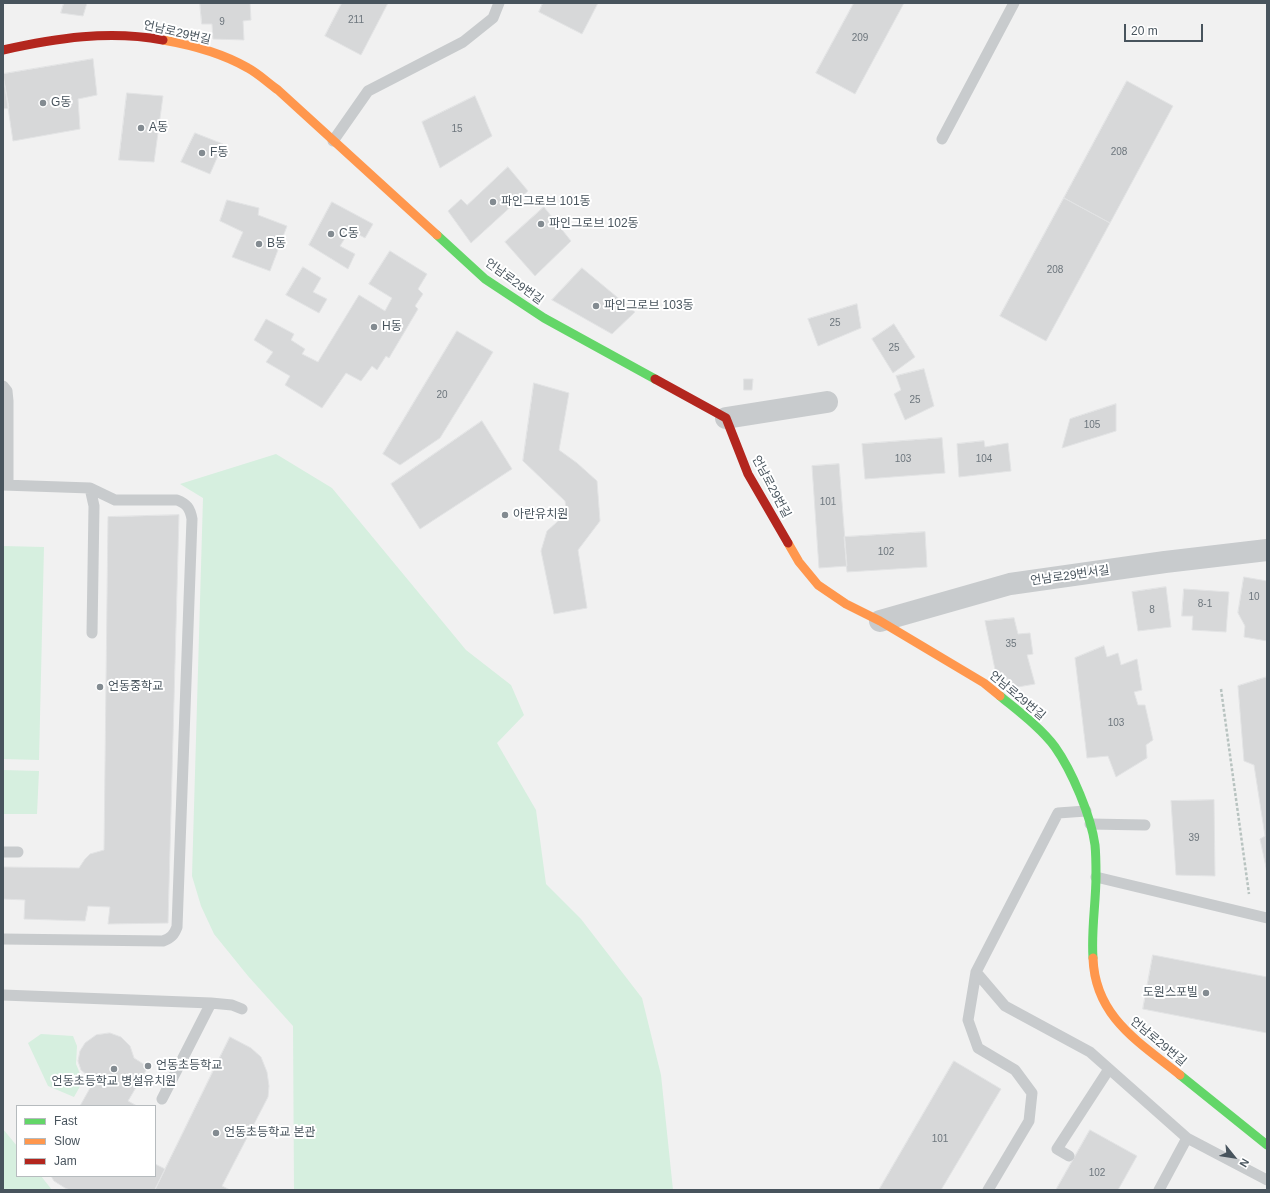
<!DOCTYPE html>
<html>
<head>
<meta charset="utf-8">
<style>
  body { margin:0 }
  #map { position:relative; width:1270px; height:1193px; overflow:hidden; background:#f1f1f1; font-family:Arial,sans-serif }
  canvas { display:block }
  .frame { position:absolute; inset:0; border:4px solid #48545d; pointer-events:none }
  .legend { position:absolute; left:16px; top:1105px; width:140px; height:72px; box-sizing:border-box; background:#fff; border:1px solid #b6bbbe; margin:0; padding:5px 7px; list-style:none; font-size:12px; color:#48545d }
  .legend li { display:flex; align-items:center; gap:8px; height:20px }
  .legend b { width:20px; border:1px solid #b6bbbe }
  .north { position:absolute; left:1214px; top:1137px; width:40px; height:40px; -webkit-text-stroke:3px #fff; paint-order:stroke; rotate:120deg; font-size:11px; font-weight:700; line-height:16px; text-align:center; color:#48545d }
  .north::after { content:''; display:block; margin:auto; width:14px; height:18px; background:#48545d; clip-path:polygon(50% 0,100% 100%,50% 72%,0 100%) }
  .scale { position:absolute; left:1124px; top:24px; width:79px; height:18px; box-sizing:border-box; border:2px solid #48545d; border-top:0; padding-left:5px; font-size:12px; line-height:14px; white-space:nowrap; color:#48545d; -webkit-text-stroke:3px #fff; paint-order:stroke }
</style>
</head>
<body>
<div id="map">
<canvas width="1270" height="1193"></canvas>
<div class="frame"></div>
<ul class="legend">
<li><b style="height:5px;background:#63d668"></b>Fast</li>
<li><b style="height:5px;background:#ff974d"></b>Slow</li>
<li><b style="height:5px;background:#b3261e"></b>Jam</li>
</ul>
<div class="north">N</div>
<div class="scale">20 m</div>
</div>
<script>
const ctx = document.querySelector('canvas').getContext('2d');
ctx.lineJoin = 'round';
function paint(path, color) {
  ctx.fillStyle = color;
  ctx.fill(path, 'evenodd');
}
function stroke(path, color, width, dash) {
  ctx.strokeStyle = color;
  ctx.lineWidth = width;
  ctx.lineCap = dash ? 'butt' : 'round';
  ctx.setLineDash(dash || []);
  ctx.stroke(path);
}
function drawText(font, color, halo, rows, align = 'center') {
  ctx.font = font + ' Arial,"Noto Sans KR",sans-serif';
  ctx.lineWidth = 4;
  ctx.setLineDash([]);
  ctx.textBaseline = 'middle';
  ctx.strokeStyle = halo;
  ctx.fillStyle = color;
  for (const [text, x, y, turn = 0] of rows) {
    ctx.save();
    ctx.translate(x, y);
    ctx.rotate((+turn || 0) * Math.PI / 180);
    ctx.textAlign = isNaN(turn) ? turn : align;
    if (halo) ctx.strokeText(text, 0, 0);
    ctx.fillText(text, 0, 0);
    ctx.restore();
  }
}
paint(new Path2D(`
  M276,454L332,488L466,650L511,685L524,715L497,743L536,810L546,884L581,919L642,998L661,1075L673,1190H294L293,1026L248,976L214,934L201,906L192,876L203,498L180,484Z
  M3,546L44,547L39,760L3,759Z
  M3,770L39,771L37,814H3Z
  M41,1034L73,1036L77,1046L76,1064L83,1081L74,1097L48,1086L28,1043Z
  M3,1129L17,1146V1176H41L52,1190H3Z`), '#d6efdf');
const building = new Path2D(`
  M64,3H87L83,16L61,13Z
  M200,3H250L251,20L243,21L244,40L213,39L212,24H202Z
  M342,3H388L361,55L325,36Z
  M543,3H598L582,34L539,12Z
  M854,3H904L855,94L816,73Z
  M93,59L97,95L78,99L80,129L13,141L3,74Z
  M3,75L9,108L3,109Z
  M1127,81L1173,106L1110,223L1064,198Z
  M127,93L163,96L154,162L119,160Z
  M475,96L492,136L440,168L422,122Z
  M195,133L223,144L210,174L181,162Z
  M508,167L528,191L471,243L448,211L461,199L467,205Z
  M1064,198L1110,223L1046,341L1000,316Z
  M227,200L259,208L258,215L287,226L270,271L232,257L243,232L220,221Z
  M332,202L373,224L365,238L350,230L340,246L355,254L348,269L309,245Z
  M544,207L571,241L535,276L505,242Z
  M390,251L427,274L418,289L423,294L415,306L418,309L389,358L386,356L377,370L372,366L361,381L346,373L322,408L285,385L290,376L266,362L273,352L254,340L266,319L294,334L291,340L305,349L302,354L318,362L359,295L385,311L392,298L369,284Z
  M303,267L321,278L313,292L327,299L319,313L286,295Z
  M582,268L635,312L612,334L552,300Z
  M857,304L861,328L818,346L808,319Z
  M894,324L915,357L893,373L872,339Z
  M457,331L493,352L440,438L400,465L383,454Z
  M924,369L934,406L905,420L894,394L901,390L896,376Z
  M744,379H753L752,390H744Z
  M534,383L569,393L559,450L577,463L597,481L600,521L578,550L587,608L554,614L541,551L547,531L567,513L565,501L523,461Z
  M1116,404V431L1062,448L1070,419Z
  M482,421L512,469L420,529L391,484Z
  M942,438L945,473L865,479L862,444Z
  M984,441L985,447L1008,443L1011,471L959,477L957,444Z
  M839,464L847,566L819,568L812,466Z
  M179,515L168,923L108,924L110,907L88,906L85,921L24,919L25,900L3,899V867L79,868L85,859L90,854L104,850L108,517Z
  M925,532L927,567L847,572L844,537Z
  M1244,577L1267,581V641L1244,637L1245,626L1238,613Z
  M1166,587L1171,627L1138,631L1132,592Z
  M1184,589L1229,592L1226,632L1192,630L1193,616H1182Z
  M1014,618L1018,634L1030,633L1033,654L1027,655L1035,684L1012,688L1009,679H997L985,621Z
  M1104,646L1107,657L1118,653L1121,665L1137,659L1142,690L1134,692L1138,705H1145L1153,740L1146,745L1147,758L1116,777L1108,756L1087,758L1075,658Z
  M1267,677V872L1260,839L1265,836L1254,765L1244,761L1238,686Z
  M1214,800L1215,876L1176,875L1171,801Z
  M1153,955L1267,977V1033L1143,1009Z
  M110,1033L121,1037L130,1046L134,1058L148,1067L128,1101L137,1106H80L94,1081L81,1070L78,1061L80,1051L85,1043L96,1035Z
  M230,1037L251,1048L261,1057L267,1072L269,1086L268,1097L222,1186L230,1190H155Z
  M954,1061L1001,1089L941,1190H879Z
  M1090,1130L1137,1156L1118,1190H1056Z
  M155,1164L165,1169L155,1190H70L65,1188L54,1181L51,1176H155Z`);
paint(building, '#d7d8d9');
stroke(building, '#e2e3e4', 1);
stroke(new Path2D(`
  M1221,689L1249,894`), '#b8c3c0', 2.5, [3, 2]);
stroke(new Path2D(`
  M942,139L1014,3
  M333,141L368,91L463,42L493,18L499,3
  M3,386L7,391L8,401V485
  M3,485L90,488L115,500H177C187,504 190,508 192,519L177,927C174,935 171,938 163,941L3,939
  M90,488L94,506L92,633
  M1086,811L1058,813L976,972L1005,1006L1090,1052L1187,1138L1267,1180
  M1090,824L1145,825
  M3,852H18
  M1096,877L1267,918
  M976,972L968,1020L978,1048L1015,1070L1032,1093L1029,1121L988,1190
  M3,995L211,1003L232,1005L242,1009
  M162,1099L211,1003
  M1069,1156L1057,1149L1109,1069
  M1159,1190L1187,1138`), '#c8cbcd', 11);
stroke(new Path2D(`
  M726,418L827,402
  M880,621L1010,584L1165,562L1267,550`), '#c8cbcd', 22);
stroke(new Path2D(`
  M437,235L485,279L544,318L655,379
  M1000,696C1018,711 1041,728 1055,747C1072,771 1091,816 1095,845C1096,855 1096,866 1096,876C1096,903 1091,930 1093,958
  M1180,1075L1267,1145`), '#63d668', 9);
stroke(new Path2D(`
  M163,40C192,45 222,53 248,68C259,74 268,83 278,90L437,235
  M788,543L799,562L818,585L846,604L880,621L984,683L1000,696
  M1093,958C1095,1017 1139,1042 1180,1075`), '#ff974d', 9);
stroke(new Path2D(`
  M3,50C56,38 109,30 163,40
  M655,379L726,418L748,474L788,543`), '#b3261e', 9);
for (const [x, y, r, color] of [
  [43,103,4,"#838b91"],
  [141,128,4,"#838b91"],
  [202,153,4,"#838b91"],
  [493,202,4,"#838b91"],
  [541,224,4,"#838b91"],
  [331,234,4,"#838b91"],
  [259,244,4,"#838b91"],
  [596,306,4,"#838b91"],
  [374,327,4,"#838b91"],
  [505,515,4,"#838b91"],
  [100,687,4,"#838b91"],
  [1206,993,4,"#838b91"],
  [148,1066,4,"#838b91"],
  [114,1069,4,"#838b91"],
  [216,1133,4,"#838b91"]
]) {
  const dot = new Path2D();
  dot.arc(x, y, r, 0, 2 * Math.PI);
  ctx.fillStyle = color;
  ctx.fill(dot);
  stroke(dot, '#fff', 1.5);
}
drawText('10px', '#6d767d', null, [
  ["211",356,20],
  ["9",222,22],
  ["209",860,38],
  ["15",457,129],
  ["208",1119,152],
  ["208",1055,270],
  ["25",835,323],
  ["25",894,348],
  ["20",442,395],
  ["25",915,400],
  ["105",1092,425],
  ["103",903,459],
  ["104",984,459],
  ["101",828,502],
  ["102",886,552],
  ["10",1254,597],
  ["8-1",1205,604],
  ["8",1152,610],
  ["35",1011,644],
  ["103",1116,723],
  ["39",1194,838],
  ["101",940,1139],
  ["102",1097,1173]
]);
drawText('12px', '#48545d', '#fff', [
  ["언남로29번길",177,33,13],
  ["언남로29번길",514,282,36],
  ["언남로29번길",771,487,62],
  ["언남로29번서길",1070,576,-8],
  ["언남로29번길",1017,696,40],
  ["언남로29번길",1158,1042,40]
]);
drawText('12px', '#48545d', '#fff', [
  ["G동",51,103],
  ["A동",149,128],
  ["F동",210,153],
  ["파인그로브 101동",501,202],
  ["파인그로브 102동",549,224],
  ["C동",339,234],
  ["B동",267,244],
  ["파인그로브 103동",604,306],
  ["H동",382,327],
  ["아란유치원",513,515],
  ["언동중학교",108,687],
  ["도원스포빌",1198,993,"right"],
  ["언동초등학교",156,1066],
  ["언동초등학교 병설유치원",114,1082,"center"],
  ["언동초등학교 본관",224,1133]
], 'left');
</script>
</body>
</html>
